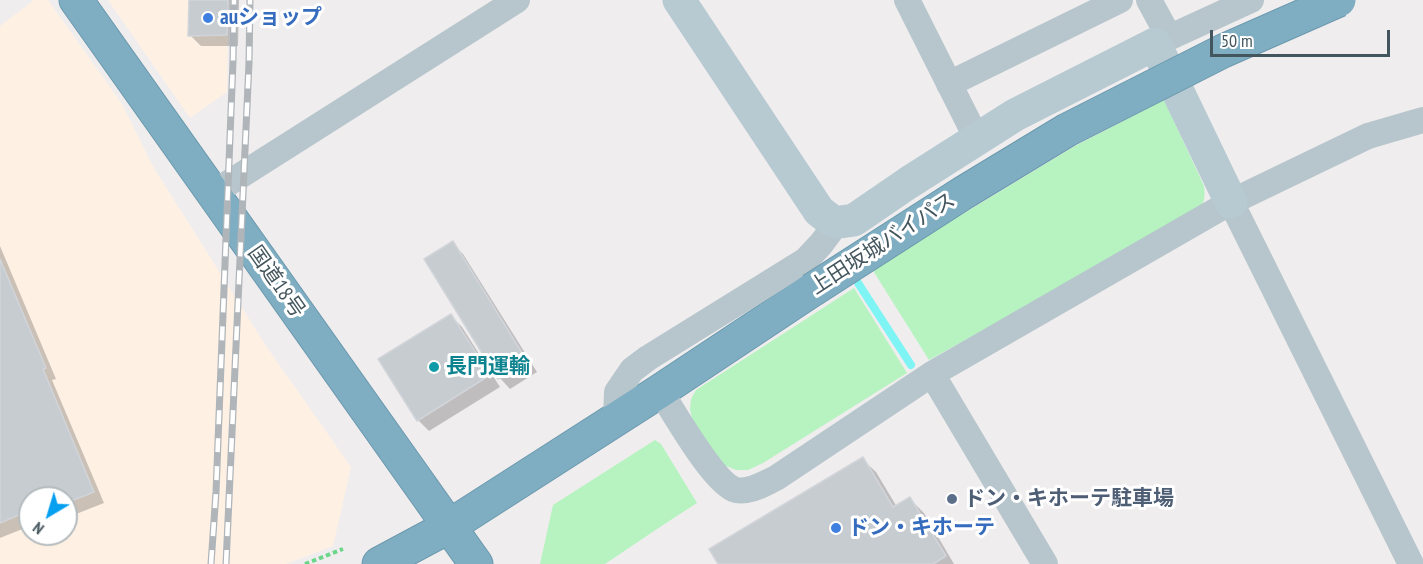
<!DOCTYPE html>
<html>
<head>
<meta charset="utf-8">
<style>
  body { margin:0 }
  #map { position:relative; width:1423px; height:564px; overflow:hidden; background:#f0edee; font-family:"PT Sans Narrow",sans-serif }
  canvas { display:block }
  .north { position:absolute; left:18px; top:486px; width:60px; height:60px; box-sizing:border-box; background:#fff; border:2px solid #b4bbbe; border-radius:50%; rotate:218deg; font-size:16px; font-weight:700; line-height:24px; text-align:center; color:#44565d }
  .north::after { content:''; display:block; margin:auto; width:21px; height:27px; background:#06a0f1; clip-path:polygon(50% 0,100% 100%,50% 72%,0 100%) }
  .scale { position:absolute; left:1210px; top:30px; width:180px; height:27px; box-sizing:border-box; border:3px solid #44565d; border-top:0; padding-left:8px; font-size:18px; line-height:21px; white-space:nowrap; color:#44565d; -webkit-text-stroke:4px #fff; paint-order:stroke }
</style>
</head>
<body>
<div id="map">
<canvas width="1423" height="564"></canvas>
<div class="north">N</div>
<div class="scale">50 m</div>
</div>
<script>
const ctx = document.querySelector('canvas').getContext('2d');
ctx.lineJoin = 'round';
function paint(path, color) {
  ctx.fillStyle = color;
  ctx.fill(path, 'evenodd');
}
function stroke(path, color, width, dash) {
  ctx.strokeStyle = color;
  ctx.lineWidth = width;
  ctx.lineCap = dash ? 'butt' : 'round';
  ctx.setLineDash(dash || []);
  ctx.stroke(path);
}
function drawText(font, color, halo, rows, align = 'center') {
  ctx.font = font + ' "PT Sans Narrow","Noto Sans JP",sans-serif';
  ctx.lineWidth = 6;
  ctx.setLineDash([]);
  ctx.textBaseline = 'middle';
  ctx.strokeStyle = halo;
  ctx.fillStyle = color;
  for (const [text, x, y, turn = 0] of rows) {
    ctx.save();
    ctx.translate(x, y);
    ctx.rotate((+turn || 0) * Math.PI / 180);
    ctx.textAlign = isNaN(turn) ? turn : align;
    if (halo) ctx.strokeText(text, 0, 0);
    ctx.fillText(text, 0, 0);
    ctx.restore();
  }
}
paint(new Path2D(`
  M34,0H48L122,104L152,165L266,346L351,467L333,546L286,564H0V26ZM30,498H66V534H30Z
  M108,0H228L227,92L190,118Z`), '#fef1e4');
paint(new Path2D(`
  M1164,100L1204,186C1206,202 1203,206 1191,215L929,360L872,269L1075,146Z
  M854,288L907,373L763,463L748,470H736L724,465L693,422L690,409L691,399L696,390Z
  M655,440L661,444L697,503L663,525L605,564H540L553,505Z`), '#b6f3c0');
paint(new Path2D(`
  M190,0H239L238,46H201L190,35Z
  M452,243L463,254L537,372L510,389L500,378Z
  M0,246L56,379L52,380L104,503L66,518V498H30V526L0,538Z
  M451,316L462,327L500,387L429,431L418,420Z
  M862,459L876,472L897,507L910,499L924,513L954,564H720Z`), '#0003');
stroke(new Path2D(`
  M858,283L911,365`), '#7ef5f4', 8);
const building = new Path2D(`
  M189,0H228L227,35L188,36Z
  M453,241L527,361L498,379L424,259Z
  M0,259L46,368L43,369L94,492L66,503V498H30V515L28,511L0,523Z
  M451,314L490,375L417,421L378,359Z
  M863,457L893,507L910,497L946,556L933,564H718L709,549Z`);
paint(building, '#c7ccd1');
stroke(building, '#d1d5da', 1.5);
const highway = new Path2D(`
  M76,0L476,564
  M379,564L448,527L660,391L812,290`);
stroke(highway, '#6b99ae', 35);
stroke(new Path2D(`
  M305,564L343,549`), '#6bd589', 4, [4.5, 3]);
stroke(new Path2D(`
  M907,0L977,139
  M1149,0L1169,37
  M1155,44L1251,0
  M949,84L1120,0
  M213,193L517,0
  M1231,202L1411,564
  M932,374L1045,564
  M660,391C674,412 714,484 736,490C750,493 765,483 776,478L932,374L1231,202L1368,136L1423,120
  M616,418L617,392L632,370L648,358L806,260L821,244L830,232L832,221`), '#b7c6cc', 26);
stroke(new Path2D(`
  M679,0L819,211L832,221L840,222L854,220L908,183L1015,115L1155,44L1231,202`), '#b7cad2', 33);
stroke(highway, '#7faec2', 33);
const rail = new Path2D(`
  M211,564L216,492L233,61L234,0
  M226,564L249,63L250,0`);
stroke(rail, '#afb5b9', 7);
stroke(rail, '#fff', 4.5, [14]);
const highwayBridge = new Path2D(`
  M812,290L963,193L1067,130L1223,51L1339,0`);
stroke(highwayBridge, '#6b99ae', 35, []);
stroke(highwayBridge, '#7faec2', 33);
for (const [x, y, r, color] of [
  [208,18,6,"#3f7fe0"],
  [434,367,6,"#0f9aa8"],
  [952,499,6,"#5c6f8a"],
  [836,528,6,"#3f7fe0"]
]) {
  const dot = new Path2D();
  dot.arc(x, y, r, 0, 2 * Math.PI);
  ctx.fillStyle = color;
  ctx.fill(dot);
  stroke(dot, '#fff', 2);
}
drawText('bold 21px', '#366cbe', '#fff', [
  ["auショップ",220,18],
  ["ドン・キホーテ",848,528]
], 'left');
drawText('21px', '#44565d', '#fff', [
  ["上田坂城バイパス",883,244,-33],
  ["国道18号",276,282,55]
]);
drawText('bold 21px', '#0d838f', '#fff', [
  ["長門運輸",446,367]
], 'left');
drawText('bold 21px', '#4e5e75', '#fff', [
  ["ドン・キホーテ駐車場",964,499]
], 'left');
</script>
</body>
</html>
